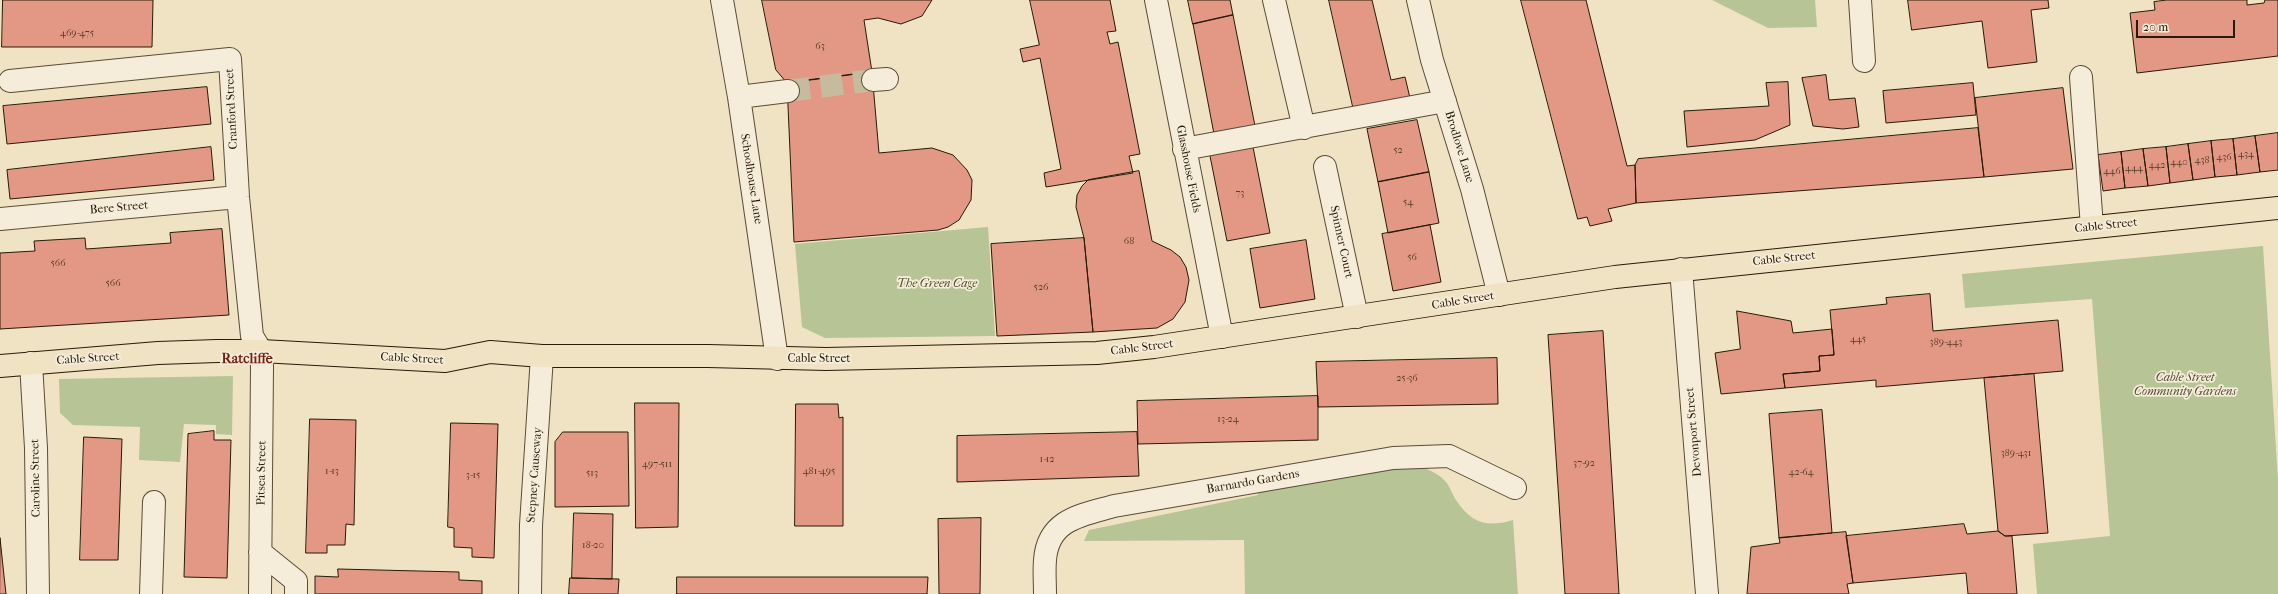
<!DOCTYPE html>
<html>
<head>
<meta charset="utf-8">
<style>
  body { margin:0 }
  #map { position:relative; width:2278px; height:594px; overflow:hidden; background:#efe3c4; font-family:"IM FELL French Canon",serif }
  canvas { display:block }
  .scale { position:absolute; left:2136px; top:20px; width:99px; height:18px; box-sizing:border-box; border:2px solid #281a05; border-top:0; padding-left:5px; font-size:12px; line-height:14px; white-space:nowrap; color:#281a05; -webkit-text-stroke:3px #f5edd9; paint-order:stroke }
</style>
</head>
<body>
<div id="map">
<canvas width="2278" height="594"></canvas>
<div class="scale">20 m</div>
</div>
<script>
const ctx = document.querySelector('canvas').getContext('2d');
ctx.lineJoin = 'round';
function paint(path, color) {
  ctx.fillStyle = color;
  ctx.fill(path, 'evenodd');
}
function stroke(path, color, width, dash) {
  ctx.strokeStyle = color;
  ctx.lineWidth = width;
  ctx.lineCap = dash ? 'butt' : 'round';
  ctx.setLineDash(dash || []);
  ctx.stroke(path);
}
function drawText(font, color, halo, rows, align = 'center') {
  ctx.font = font + ' "IM FELL French Canon",serif';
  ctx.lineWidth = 3.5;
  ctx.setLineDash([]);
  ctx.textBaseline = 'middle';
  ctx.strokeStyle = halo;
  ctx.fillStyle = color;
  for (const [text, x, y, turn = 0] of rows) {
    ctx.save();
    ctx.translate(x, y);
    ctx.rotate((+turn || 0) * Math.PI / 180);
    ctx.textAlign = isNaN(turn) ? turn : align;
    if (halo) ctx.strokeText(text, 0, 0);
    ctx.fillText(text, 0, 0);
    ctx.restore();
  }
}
paint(new Path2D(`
  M1712,0H1815L1817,27L1768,28Z
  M988,227L995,336L825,338L802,327L795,244Z
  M2263,246L2278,480V594H2037L2033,544L2110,536L2092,299L1965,308L1962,274Z
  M233,376L232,435L216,434V425L184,424L180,462L139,460L140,427L73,425L60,413L59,379Z
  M1413,463C1424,468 1437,472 1445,481C1450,486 1452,494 1456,500C1471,523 1487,528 1513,520L1518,594H1245L1244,540L1084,541L1089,530L1258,495L1257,490Z`), '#b7c495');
const building = new Path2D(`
  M3,0H153L152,47H2Z
  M762,0H932L922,16L901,24L878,18L864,20L872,72L787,83L776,70Z
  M1030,0H1110L1116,31L1107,32L1110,44L1118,42L1140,154L1129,156L1133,173L1046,187L1044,173L1061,169L1040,58L1023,62L1020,49L1039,45Z
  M1188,0H1230L1233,15L1193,24Z
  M1329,0H1372L1391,80L1405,77L1410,98L1354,111Z
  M1521,0H1586L1627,166L1635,165L1636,203L1608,209L1612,221L1590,226L1587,217L1578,219Z
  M1908,0H2048L2049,8L2031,10L2037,62L1988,68L1982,21L1912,30Z
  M2167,0H2247V5L2264,3L2265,0H2278V56L2137,73L2130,13L2155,10L2154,2Z
  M1233,15L1255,126L1214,134L1193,24Z
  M872,72L879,153L932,148L953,155L967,170L972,180L971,200L959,220L948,227L938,230L794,242L787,83Z
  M1826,75L1829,100L1855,98L1859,127L1843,129L1813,126L1802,78Z
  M1788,82L1790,125L1755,140L1687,147L1684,111L1769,106L1766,83Z
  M1973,83L1976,115L1886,123L1883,91Z
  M207,87L211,124L7,144L3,106Z
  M2063,88L2073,169L1984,177L1975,98Z
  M1417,120L1429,172L1378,182L1367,129Z
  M1978,128L1984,177L1636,203L1635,165L1638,159Z
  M2278,133V170L2260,172L2255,136Z
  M2255,136L2260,172L2237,175L2233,139Z
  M2233,139L2237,175L2215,177L2211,141Z
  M2211,141L2215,177L2193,180L2188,144Z
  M2188,144L2193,180L2170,183L2166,147Z
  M211,147L214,180L10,199L7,170Z
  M1253,147L1270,233L1227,241L1210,156Z
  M2166,147L2170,183L2148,186L2143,149Z
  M2143,149L2148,186L2125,188L2121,152Z
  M2121,152L2125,188L2103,191L2098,155Z
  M1139,171L1152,241L1171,250L1180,257L1186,267L1189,280L1185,302L1173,319L1157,328L1093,332L1084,238L1076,207L1077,195L1082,186L1088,180Z
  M1429,172L1439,223L1388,233L1378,182Z
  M1430,225L1441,282L1393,291L1382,234Z
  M222,229L229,315L0,329V253L35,251L34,241L85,238L86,249L171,243L170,233Z
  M1084,238L1093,332L997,336L991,244Z
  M1306,240L1315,299L1260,308L1250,249Z
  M1930,294L1933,331L2058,320L2063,371L1876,387V380L1785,388L1783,374L1820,371L1819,356L1834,355L1830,310L1887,304L1886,298Z
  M1737,311L1791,321L1793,333L1832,329L1834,355L1819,356L1820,371L1783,374L1785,388L1721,394L1715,353L1740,349Z
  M1603,331L1619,594H1565L1548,335Z
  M1497,358L1498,404L1318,407L1316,362Z
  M2034,374L2048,533L2005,536L1998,531L1984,378Z
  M1318,396V440L1138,444L1137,401Z
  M635,403H679L678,527L636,528Z
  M796,404H838L839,418L843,417V526H795Z
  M1822,410L1832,533L1779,538L1769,414Z
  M310,419L356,420L354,525L346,524L345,545H327V553H306Z
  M451,423L498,424L494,558L472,557V548L454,547V528L448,527Z
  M214,431V440H231L227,578L184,577L188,434Z
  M563,432H628L629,506L555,507V442Z
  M1137,432L1139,476L957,482V436Z
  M84,437L122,439L118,560H80Z
  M574,513L613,514L612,579L572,578Z
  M981,518L980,594H939L938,519Z
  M1964,524L1967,534L1998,531L2005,536H2012L2017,594H1968L1966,573L1853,583L1846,536Z
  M1846,532L1853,583L1847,584L1849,594H1747L1751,547L1780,543L1779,538Z
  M0,538L4,576L6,594H0Z
  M338,569L459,572V580L482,581V594H315V576L338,577Z
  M677,577H928L927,594H677Z
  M570,578L619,579L618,594H569Z`);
paint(building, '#e29884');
stroke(building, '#281a05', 1);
stroke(new Path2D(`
  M788,91L873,80`), '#c7bb9e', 22, [22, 11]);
const minor = new Path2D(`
  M722,0L739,97L777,359
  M1156,0L1222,337
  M1274,0L1304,128
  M1418,0L1432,60L1472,189L1499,295
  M1860,0L1864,61
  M2081,77L2092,227
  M873,80L887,79
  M10,81L230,59L238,197L252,336L261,351L262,367L260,594
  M739,97L788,91
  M1184,149L1445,101
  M1325,167L1357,317
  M0,219L238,197
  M1681,269L1707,594
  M31,363L36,448L38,594
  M260,552L296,581V594
  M151,594L154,502
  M530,594L531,525L542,356
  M1045,594C1045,583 1044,571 1045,560C1048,519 1082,515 1114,506L1393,458L1449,456L1515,488`);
const major = new Path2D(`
  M0,366L158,353L217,351H261L445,361L490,352L542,356H708L826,359L1097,353L1154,347L1615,277L2278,208`);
stroke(minor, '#5a4c35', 24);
stroke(major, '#281a05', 24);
stroke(minor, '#f5edd9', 22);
stroke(major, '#efe3c4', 22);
drawText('10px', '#563a25', null, [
  ["469-475",77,34],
  ["63",820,47],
  ["52",1398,151],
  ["434",2246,155],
  ["436",2224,158],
  ["438",2202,161],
  ["440",2179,163],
  ["442",2157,166],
  ["444",2134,169],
  ["446",2112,172],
  ["73",1240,194],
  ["54",1408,203],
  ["68",1129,242],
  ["56",1412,258],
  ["566",58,264],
  ["566",113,284],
  ["526",1041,288],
  ["445",1858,340],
  ["389-443",1946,343],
  ["25-36",1407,379],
  ["13-24",1228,420],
  ["389-431",2016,454],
  ["1-12",1047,460],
  ["37-92",1584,464],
  ["497-511",657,465],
  ["1-13",332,472],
  ["481-495",819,472],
  ["42-64",1801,473],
  ["513",592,474],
  ["3-15",473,476],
  ["18-20",593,546]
]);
drawText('12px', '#281a05', '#f5edd9', [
  ["Cranford Street",232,109,-93],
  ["Brodlove Lane",1459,147,73],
  ["Glasshouse Fields",1188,169,79],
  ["Schoolhouse Lane",751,179,81],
  ["Bere Street",119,208,-5],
  ["Cable Street",2106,226,-6],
  ["Spinner Court",1341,242,78],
  ["Cable Street",1784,259,-6],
  ["Cable Street",1463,301,-9],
  ["Cable Street",1142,348,-7],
  ["Cable Street",88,359,-4],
  ["Cable Street",412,359,3],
  ["Cable Street",819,359],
  ["Devonport Street",1694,432,-95],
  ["Pitsea Street",262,473,-89],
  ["Stepney Causeway",535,475,-86],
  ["Caroline Street",36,478,-91],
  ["Barnardo Gardens",1253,482,-10]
]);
drawText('italic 12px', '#534d30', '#f5edd9', [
  ["The Green Cage",937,284],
  ["Cable Street",2185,378],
  ["Community Gardens",2185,392]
]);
drawText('bold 14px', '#7a1f14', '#f5edd9', [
  ["Ratcliffe",247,360]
]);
</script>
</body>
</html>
